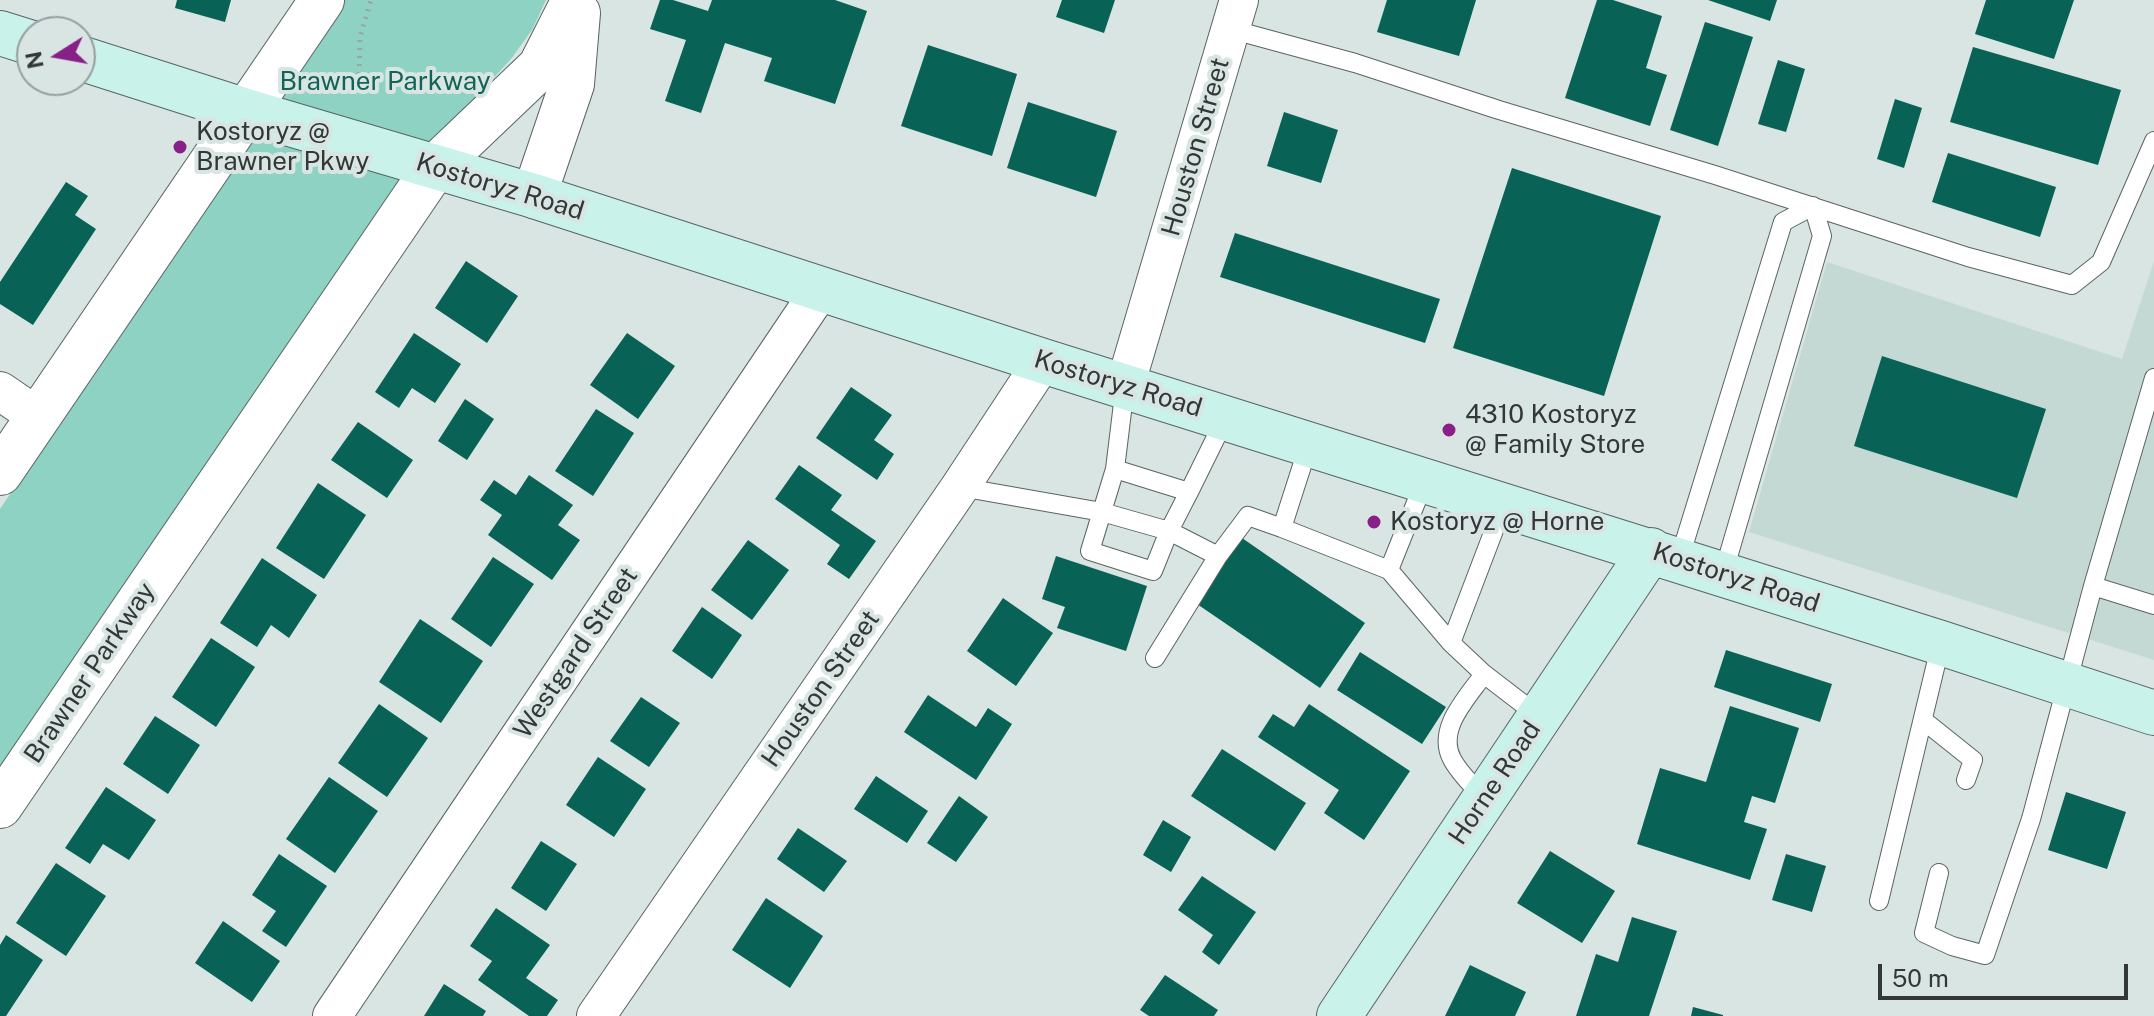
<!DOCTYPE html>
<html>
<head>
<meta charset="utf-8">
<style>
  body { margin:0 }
  #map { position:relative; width:2154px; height:1016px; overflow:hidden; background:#d8e5e2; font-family:"Public Sans",sans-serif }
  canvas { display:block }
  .north { position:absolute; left:16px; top:16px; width:80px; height:80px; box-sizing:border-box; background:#d8e5e2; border:2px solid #96a09e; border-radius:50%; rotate:259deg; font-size:22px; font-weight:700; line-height:32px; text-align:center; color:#333837 }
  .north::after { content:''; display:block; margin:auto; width:28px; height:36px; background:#892087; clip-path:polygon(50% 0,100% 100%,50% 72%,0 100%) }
  .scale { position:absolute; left:1878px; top:964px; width:250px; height:36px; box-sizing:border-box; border:4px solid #333837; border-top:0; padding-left:10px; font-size:24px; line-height:28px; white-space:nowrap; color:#333837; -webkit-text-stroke:6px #d8e5e2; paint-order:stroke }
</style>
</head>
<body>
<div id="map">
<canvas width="2154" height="1016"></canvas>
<div class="north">N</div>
<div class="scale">50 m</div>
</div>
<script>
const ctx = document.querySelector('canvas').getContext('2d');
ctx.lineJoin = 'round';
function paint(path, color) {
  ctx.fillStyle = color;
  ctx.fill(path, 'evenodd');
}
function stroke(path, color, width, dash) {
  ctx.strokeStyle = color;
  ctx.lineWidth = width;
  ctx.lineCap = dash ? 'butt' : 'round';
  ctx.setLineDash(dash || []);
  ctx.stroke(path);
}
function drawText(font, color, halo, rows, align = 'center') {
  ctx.font = font + ' "Public Sans",sans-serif';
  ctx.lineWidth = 8;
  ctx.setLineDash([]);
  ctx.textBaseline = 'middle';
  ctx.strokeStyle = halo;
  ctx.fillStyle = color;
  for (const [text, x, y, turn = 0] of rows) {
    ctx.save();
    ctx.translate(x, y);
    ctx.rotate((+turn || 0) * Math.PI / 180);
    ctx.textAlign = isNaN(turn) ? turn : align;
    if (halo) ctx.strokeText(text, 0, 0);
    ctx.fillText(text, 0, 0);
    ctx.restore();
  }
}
paint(new Path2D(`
  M2154,261V660L1749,532L1827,262L2122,359Z`), '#c5d9d4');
paint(new Path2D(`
  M344,0H546L532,30L511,59L461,113L0,773V509Z`), '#8dd2c3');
paint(new Path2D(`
  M177,0H231L225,22L175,8Z
  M660,0H673L708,11L712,0H835L867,11L835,104L764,81L772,58L725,43L701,113L665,101L686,40L650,29Z
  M1062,0H1115L1104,33L1056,17Z
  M1387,0H1476L1459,56L1377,32Z
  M1597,0H1613L1662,16L1646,68L1667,75L1650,126L1565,98Z
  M1708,0H1777L1770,21Z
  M1986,0H2074L2054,59L1975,34Z
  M1705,22L1753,37L1718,146L1670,130Z
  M928,45L1017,74L992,156L901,126Z
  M1973,47L2121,90L2098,165L1950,122Z
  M1778,60L1805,69L1786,132L1758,124Z
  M1895,99L1922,108L1904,168L1877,159Z
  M1028,102L1117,131L1096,197L1007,168Z
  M1284,112L1338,130L1321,183L1267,166Z
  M1948,153L2056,187L2040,237L1932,202Z
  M1512,168L1661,216L1604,396L1453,348Z
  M66,182L88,196L75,215L96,229L33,325L0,304V282Z
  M1235,233L1440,299L1425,343L1220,277Z
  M466,261L518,296L487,343L435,308Z
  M414,333L461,364L435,403L412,388L399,408L375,392Z
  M627,333L675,366L638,419L590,385Z
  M1882,356L2046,409L2017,498L1854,446Z
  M851,387L892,415L874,440L894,454L877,480L816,438Z
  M465,399L494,419L467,460L438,441Z
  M596,409L634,433L593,496L555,471Z
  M358,422L413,460L387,498L331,460Z
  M799,465L842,495L831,510L876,541L849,579L827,564L840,545L775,499Z
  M529,475L573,505L558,525L580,540L552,580L488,535L502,515L480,500L494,480L516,495Z
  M318,483L366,515L324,579L276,548Z
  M1242,538L1365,623L1320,688L1197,604Z
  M748,540L789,570L752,620L711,590Z
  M1056,556L1147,586L1126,651L1057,628L1065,607L1042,599Z
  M493,557L534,584L491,647L451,619Z
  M262,558L317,595L289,638L271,625L257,647L220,623Z
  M1003,598L1053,633L1016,686L967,651Z
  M702,607L742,635L712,679L672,651Z
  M420,619L483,661L441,723L379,682Z
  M211,638L255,667L216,727L172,697Z
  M1726,650L1832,684L1820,722L1714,687Z
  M1360,652L1446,707L1422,744L1337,690Z
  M928,695L976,727L988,708L1012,724L976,780L904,732Z
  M641,697L680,723L649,767L610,741Z
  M379,704L428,738L387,797L338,763Z
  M1309,704L1410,771L1364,840L1324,813L1339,790L1258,737L1273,714L1294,727Z
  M1730,706L1799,728L1775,803L1752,796L1744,822L1767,829L1750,880L1637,844L1660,768L1706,782Z
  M155,716L200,745L168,794L123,764Z
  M1222,749L1306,803L1275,851L1191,796Z
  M598,757L646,789L614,837L566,805Z
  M876,776L928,811L907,843L854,809Z
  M329,777L378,811L335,873L286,839Z
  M106,787L156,820L129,860L103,844L90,864L65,848Z
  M2066,792L2126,812L2107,869L2048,850Z
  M959,796L988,817L956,862L927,843Z
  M1163,820L1191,837L1171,872L1143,855Z
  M798,828L847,861L824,892L777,859Z
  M541,841L577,864L546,911L511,888Z
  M1550,851L1615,891L1582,943L1517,903Z
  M279,854L327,886L286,947L262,931L276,911L252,895Z
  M1786,854L1826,866L1812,912L1772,900Z
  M56,863L106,896L66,956L16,923Z
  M1202,876L1256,912L1219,965L1202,952L1213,935L1178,910Z
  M766,898L823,936L790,988L732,950Z
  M496,908L550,945L526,978L558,1000L547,1016H529L478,980L492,961L470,946Z
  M1632,917L1677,931L1649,1016H1576L1596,954L1618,962Z
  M223,921L280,961L252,1002L195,963Z
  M6,935L43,960L6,1016H0V945Z
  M1470,965L1526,992L1515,1016H1445Z
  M1165,975L1218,1010L1214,1016H1149L1140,1010Z
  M444,984L486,1011L483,1016H424Z
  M1693,1007L1723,1015V1016H1691Z`), '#086255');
const service = new Path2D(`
  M1230,29L1355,63L1499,110L1715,175L1968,257L2072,285L2101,262L2154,141
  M1125,387L1115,469L1189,492L1169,531L1218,556
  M1309,444L1282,528L1389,570L1451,643
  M960,487L1102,512L1169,531L1153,571L1090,551L1115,469
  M1189,492L1225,419
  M1504,504L1451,643L1484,674L1540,717
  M1679,560L1783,222L1813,206L1822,236L1723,574
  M1389,570L1425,480
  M2093,586L2154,378
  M1155,658L1218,556L1248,516L1282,528
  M1484,674C1467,698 1436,729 1452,759C1459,773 1474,787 1485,799
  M1923,720L1973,760L1966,780
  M1939,873L1924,933L1952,946L1985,955L2031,819L2093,586L2154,605
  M1879,901L1941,643`);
const minor = new Path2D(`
  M1125,386L1239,0
  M0,391L38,417
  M332,1016L821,289
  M596,1016L960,487L1043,361`);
const tertiary = new Path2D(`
  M534,196L572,84L578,13
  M0,473L322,0
  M0,806L435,167L540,67L574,0`);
const secondary = new Path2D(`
  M0,33L32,43
  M80,58L246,111L534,196L1043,361L1941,643L2154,713
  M1339,1016L1651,550`);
stroke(service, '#5a6462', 20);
stroke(minor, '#5a6462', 40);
stroke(tertiary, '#5a6462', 46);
stroke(secondary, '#5a6462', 46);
stroke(new Path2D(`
  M359,82L360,37L371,0`), '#9ba5a3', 5, [2, 6]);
stroke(service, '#fff', 18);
stroke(minor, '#fff', 38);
stroke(tertiary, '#fff', 44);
stroke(secondary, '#c9f2eb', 44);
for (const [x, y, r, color] of [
  [180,147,8,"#892087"],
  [1449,430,8,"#892087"],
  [1374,522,8,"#892087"]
]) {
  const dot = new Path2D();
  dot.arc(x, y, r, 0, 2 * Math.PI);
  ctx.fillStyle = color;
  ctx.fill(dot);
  stroke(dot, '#d8e5e2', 3);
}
drawText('26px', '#116457', '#d8e5e2', [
  ["Brawner Parkway",385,82]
]);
drawText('26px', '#333837', '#d8e5e2', [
  ["Kostoryz @",196,132],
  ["Brawner Pkwy",196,162],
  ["4310 Kostoryz",1465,415],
  ["@ Family Store",1465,445],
  ["Kostoryz @ Horne",1390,522]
], 'left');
drawText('26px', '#333837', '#d8e5e2', [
  ["Houston Street",1196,147,-74],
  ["Kostoryz Road",500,187,17],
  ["Kostoryz Road",1118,384,17],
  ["Kostoryz Road",1736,578,18],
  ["Westgard Street",576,653,-56],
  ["Brawner Parkway",90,673,-56],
  ["Houston Street",821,689,-55],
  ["Horne Road",1495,783,-56]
]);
</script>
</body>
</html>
